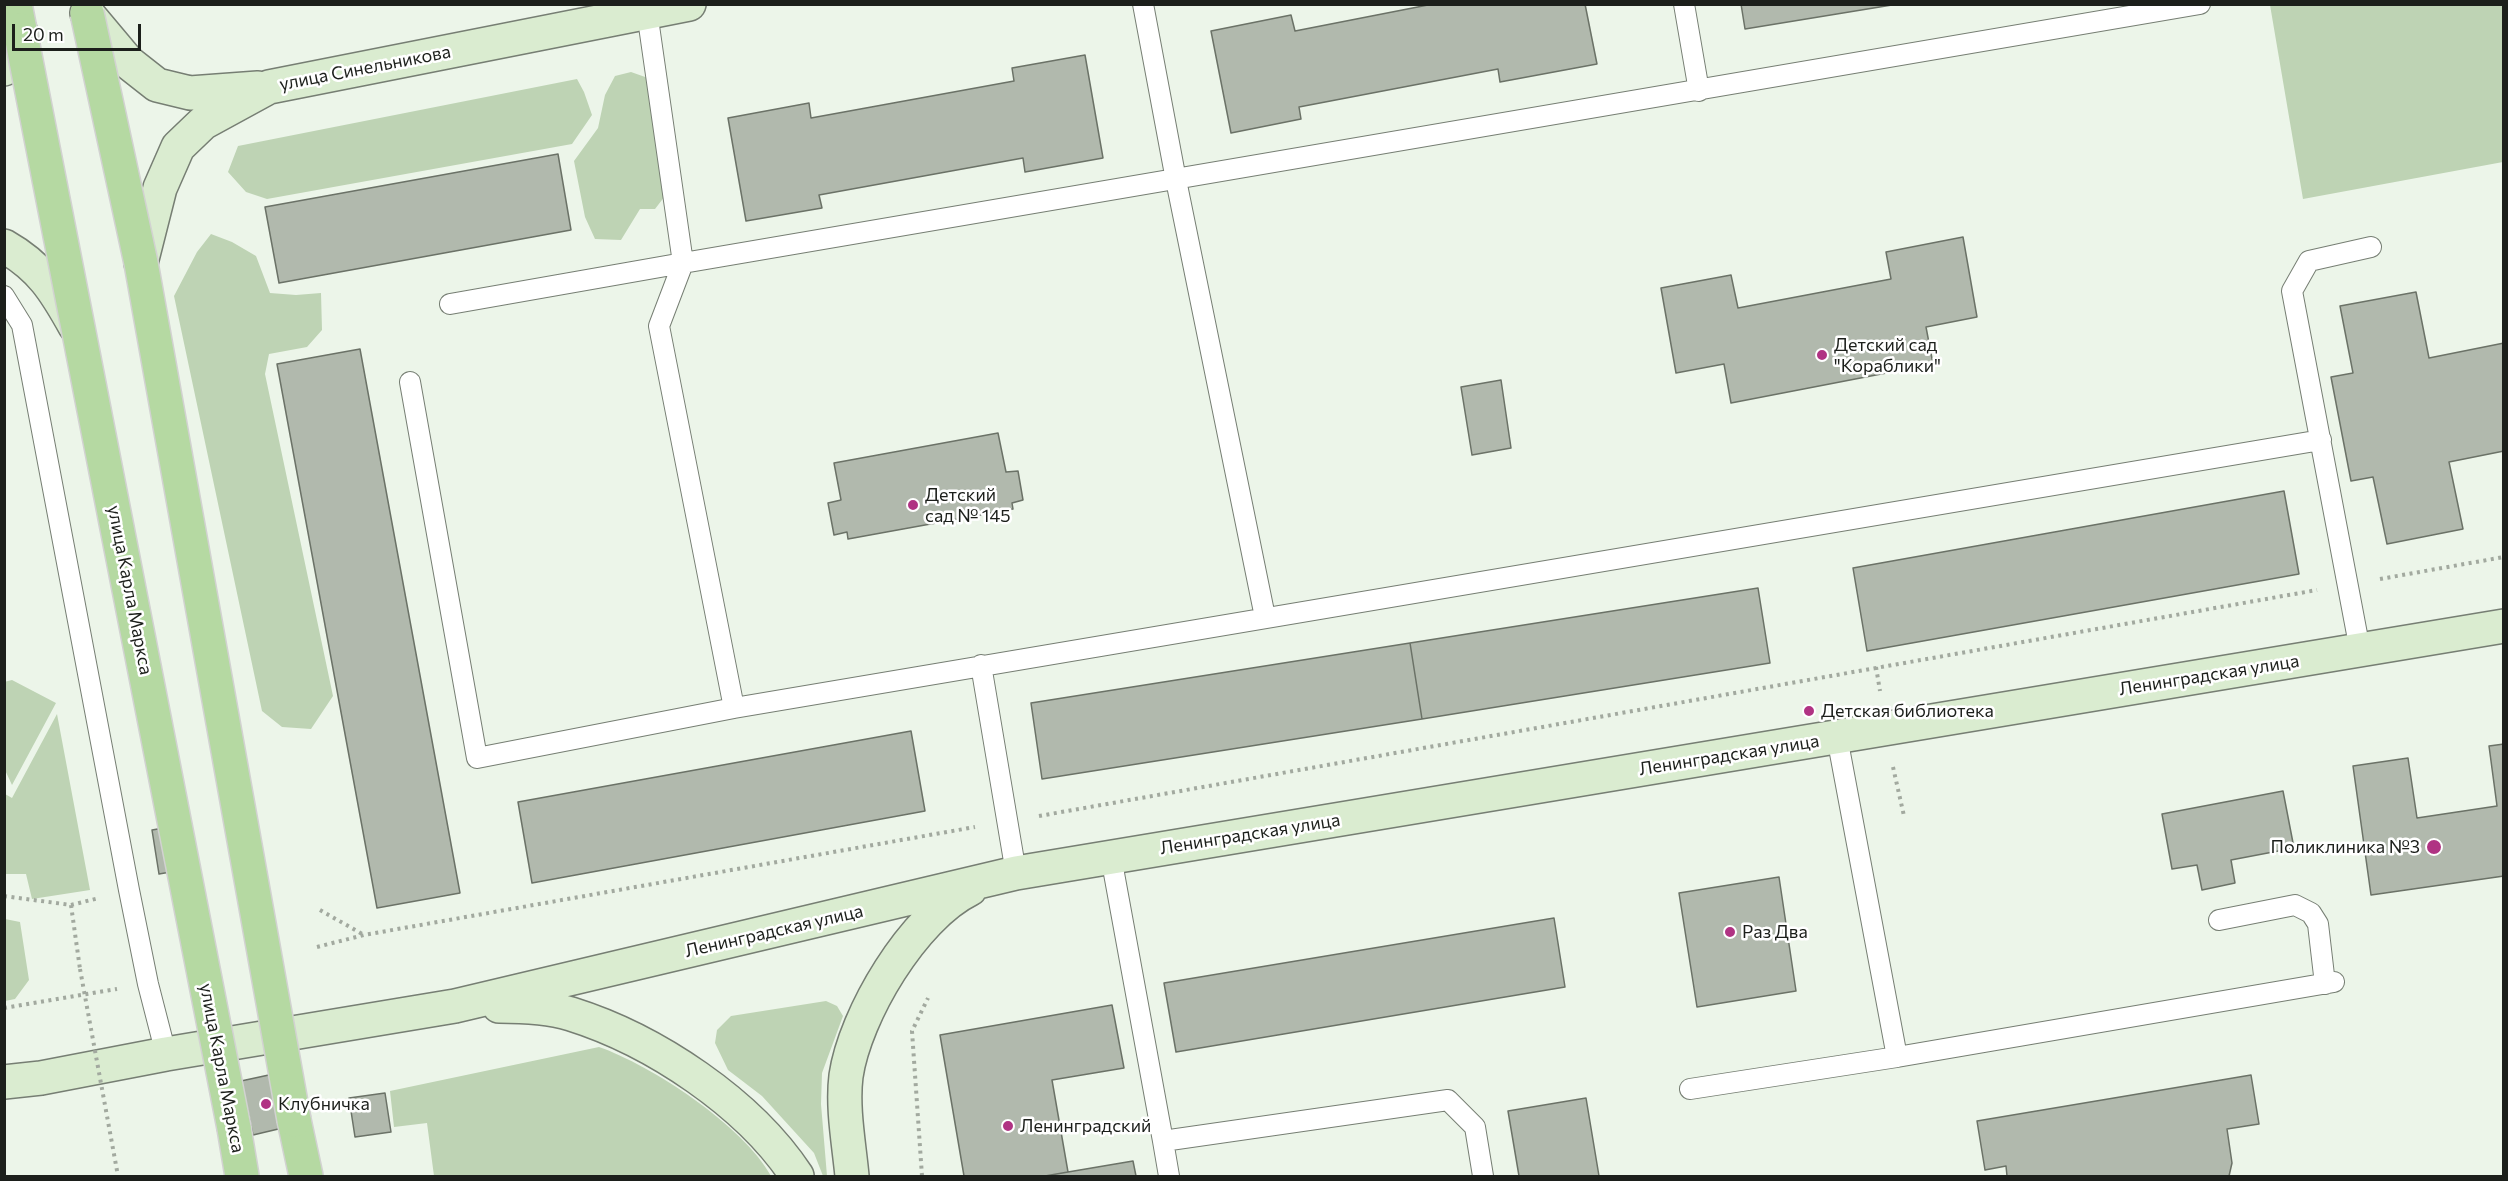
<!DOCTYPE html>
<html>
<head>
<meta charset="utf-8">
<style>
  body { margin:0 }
  #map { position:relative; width:2508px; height:1181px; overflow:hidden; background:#ecf5e9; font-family:Commissioner,sans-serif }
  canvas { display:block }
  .frame { position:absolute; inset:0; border:6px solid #1c1f1b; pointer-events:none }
  .scale { position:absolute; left:12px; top:24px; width:129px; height:27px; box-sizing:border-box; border:3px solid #1c1f1b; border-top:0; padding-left:8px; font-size:18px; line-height:21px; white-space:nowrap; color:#1c1f1b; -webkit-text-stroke:4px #fff; paint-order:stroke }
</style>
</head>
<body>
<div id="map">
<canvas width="2508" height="1181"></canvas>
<div class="frame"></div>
<div class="scale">20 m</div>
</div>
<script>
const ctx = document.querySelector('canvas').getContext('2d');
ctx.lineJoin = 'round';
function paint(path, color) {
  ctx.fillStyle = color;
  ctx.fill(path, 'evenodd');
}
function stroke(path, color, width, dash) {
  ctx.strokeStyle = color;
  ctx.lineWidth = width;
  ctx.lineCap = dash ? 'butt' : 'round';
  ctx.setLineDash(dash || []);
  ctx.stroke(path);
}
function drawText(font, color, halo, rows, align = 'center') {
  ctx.font = font + ' Commissioner,sans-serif';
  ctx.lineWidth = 5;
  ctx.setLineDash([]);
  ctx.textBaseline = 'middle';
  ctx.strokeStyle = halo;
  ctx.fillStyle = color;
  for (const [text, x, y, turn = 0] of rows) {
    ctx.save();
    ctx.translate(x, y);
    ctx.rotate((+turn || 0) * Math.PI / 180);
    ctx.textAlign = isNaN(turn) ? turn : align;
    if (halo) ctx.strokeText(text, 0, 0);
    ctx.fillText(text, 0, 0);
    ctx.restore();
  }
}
paint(new Path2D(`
  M2270,5H2503V162L2303,199Z
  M631,72L648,78L665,196L655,209H640L621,240L595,239L585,217L574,161L598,128L605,95L615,76Z
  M577,79L584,92L592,115L572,144L267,199L246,192L228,172L238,146Z
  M211,234L232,242L256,256L270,293L296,295L321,293L322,330L307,347L269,354L265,374L333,696L311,729L282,727L262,711L174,296L197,252Z
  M12,680L56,703L12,785L5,770L4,682Z
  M57,714L90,890L32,899L26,874H5V794L12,798Z
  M5,919L20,922L29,980L15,999L5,1001Z
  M826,1001L837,1006L843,1016L822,1073L821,1104L827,1176H823L814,1153L762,1096L728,1070L715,1043L717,1030L731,1016Z
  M599,1047C651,1065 744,1126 771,1176H434L427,1123L394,1127L390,1091Z`), '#bed3b4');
const building = new Path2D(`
  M1433,4H1585L1597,64L1500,82L1498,69L1299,107L1301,119L1231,133L1211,31L1291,15L1295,31Z
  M1741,4H1898L1745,29Z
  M1085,55L1103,158L1025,172L1023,158L819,195L822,208L746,221L728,118L809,103L811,118L1014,81L1012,68Z
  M558,154L571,230L279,283L265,207Z
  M1963,237L1977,317L1926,327L1933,364L1731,403L1724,364L1676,373L1661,288L1731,275L1738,308L1891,279L1886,252Z
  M2416,292L2429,358L2504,343V451L2449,462L2463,529L2387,544L2373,477L2351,481L2331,377L2353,373L2340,306Z
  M360,349L460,893L377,908L277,364Z
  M1501,380L1511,448L1472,455L1461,387Z
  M998,433L1006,472L1018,471L1023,500L1012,503L1013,509L848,539L847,532L834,535L828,503L841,500L834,463Z
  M2284,491L2299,574L1867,651L1853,568Z
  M1758,588L1770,663L1422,719L1410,643Z
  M1410,643L1422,719L1042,779L1031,703Z
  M911,731L925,811L532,883L518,802Z
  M2504,744V876L2371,895L2353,766L2408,758L2417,818L2497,806L2489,746Z
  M2283,791L2294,848L2231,860L2235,883L2202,890L2197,865L2172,869L2162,814Z
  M175,826L182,870L159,874L152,830Z
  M1779,877L1796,991L1697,1007L1679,893Z
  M1554,918L1565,987L1176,1052L1164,983Z
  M1112,1005L1124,1068L1052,1080L1068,1172L1045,1176H964L940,1035Z
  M278,1073L291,1126L253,1135L241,1081Z
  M2251,1075L2259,1124L2227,1129L2232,1163L2229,1176H2007L2006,1166L1985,1170L1977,1121Z
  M385,1093L391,1132L355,1137L349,1098Z
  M1586,1098L1599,1176H1519L1508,1111Z
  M1133,1161L1136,1176H1045L1068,1172Z`);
paint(building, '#b1b9ad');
stroke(building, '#6b7267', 1.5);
const lane = new Path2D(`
  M1143,4L1176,180L1265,617
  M1684,4L1699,91
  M4,296L22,325L129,890L148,984L166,1054
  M450,304L683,263L647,12
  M410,382L477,758L734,708L2321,440
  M2360,650L2292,291L2309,261L2371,247
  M981,665L1016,873
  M734,708L659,326L683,263L2200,4
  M1111,857L1163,1141L1448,1100L1475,1127L1483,1176
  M2219,920L2295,905L2311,913L2318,924L2325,984
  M1897,1057L2334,982
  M1690,1089L1897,1057L1837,737
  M1163,1141L1169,1176`);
const secondary = new Path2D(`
  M87,13L129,63L157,85L190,93L258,88
  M4,69L20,30
  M4,246C41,267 55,290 75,326
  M141,263L160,188L178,147L203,123L269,87L689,4
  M499,1006C522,1006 548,1007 571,1014C654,1040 749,1103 797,1176
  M4,1082L41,1078L166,1054L455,1006L1016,873L2504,626
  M852,1176C849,1144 842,1108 846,1076C855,1015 913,917 970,889`);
const primary = new Path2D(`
  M15,4L20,30
  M294,1120L306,1176
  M234,1128L242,1176`);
stroke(lane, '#767e73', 22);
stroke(secondary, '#767e73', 36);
stroke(primary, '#d2d2d1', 36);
stroke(new Path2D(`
  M1205,4V5
  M2380,579L2504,557
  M1876,667L1880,691
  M1893,767L1904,816
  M1039,816L2317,590
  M4,896L71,905L99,898
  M71,905L80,969
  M320,910L364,935
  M317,947L364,935L975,827
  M4,1008L117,989
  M922,1176L912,1031L928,998`), '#a2a99f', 4, [3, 4.5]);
stroke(lane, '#fff', 20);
stroke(secondary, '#daecd0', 33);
stroke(primary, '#b5d9a2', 33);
const primaryBridge = new Path2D(`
  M87,13L141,263L294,1120
  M20,30L234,1128`);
stroke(primaryBridge, '#d2d2d1', 36, []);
stroke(new Path2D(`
  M80,969L118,1176`), '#a2a99f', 4, [3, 4.5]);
stroke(primaryBridge, '#b5d9a2', 33);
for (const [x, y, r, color] of [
  [1822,355,6,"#b03383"],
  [913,505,6,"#b03383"],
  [1809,711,6,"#b03383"],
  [2434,847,8,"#b03383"],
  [1730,932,6,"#b03383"],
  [266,1104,6,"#b03383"],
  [1008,1126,6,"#b03383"]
]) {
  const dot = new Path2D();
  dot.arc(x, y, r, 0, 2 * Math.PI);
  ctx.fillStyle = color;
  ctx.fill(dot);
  stroke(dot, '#fff', 2);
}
drawText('18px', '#1c1f1b', '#fff', [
  ["улица Синельникова",365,68,-11],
  ["улица Карла Маркса",130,590,79],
  ["Ленинградская улица",2209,675,-9],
  ["Ленинградская улица",1729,755,-9],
  ["Ленинградская улица",1250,834,-9],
  ["Ленинградская улица",774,931,-13],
  ["улица Карла Маркса",222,1068,79]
]);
drawText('18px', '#1c1f1b', '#fff', [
  ["Детский сад",1834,345],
  ["\"Кораблики\"",1834,366],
  ["Детский",925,495],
  ["сад № 145",925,516],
  ["Детская библиотека",1821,711],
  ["Поликлиника №3",2420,847,"right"],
  ["Раз Два",1742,932],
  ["Клубничка",278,1104],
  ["Ленинградский",1020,1126]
], 'left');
</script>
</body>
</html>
